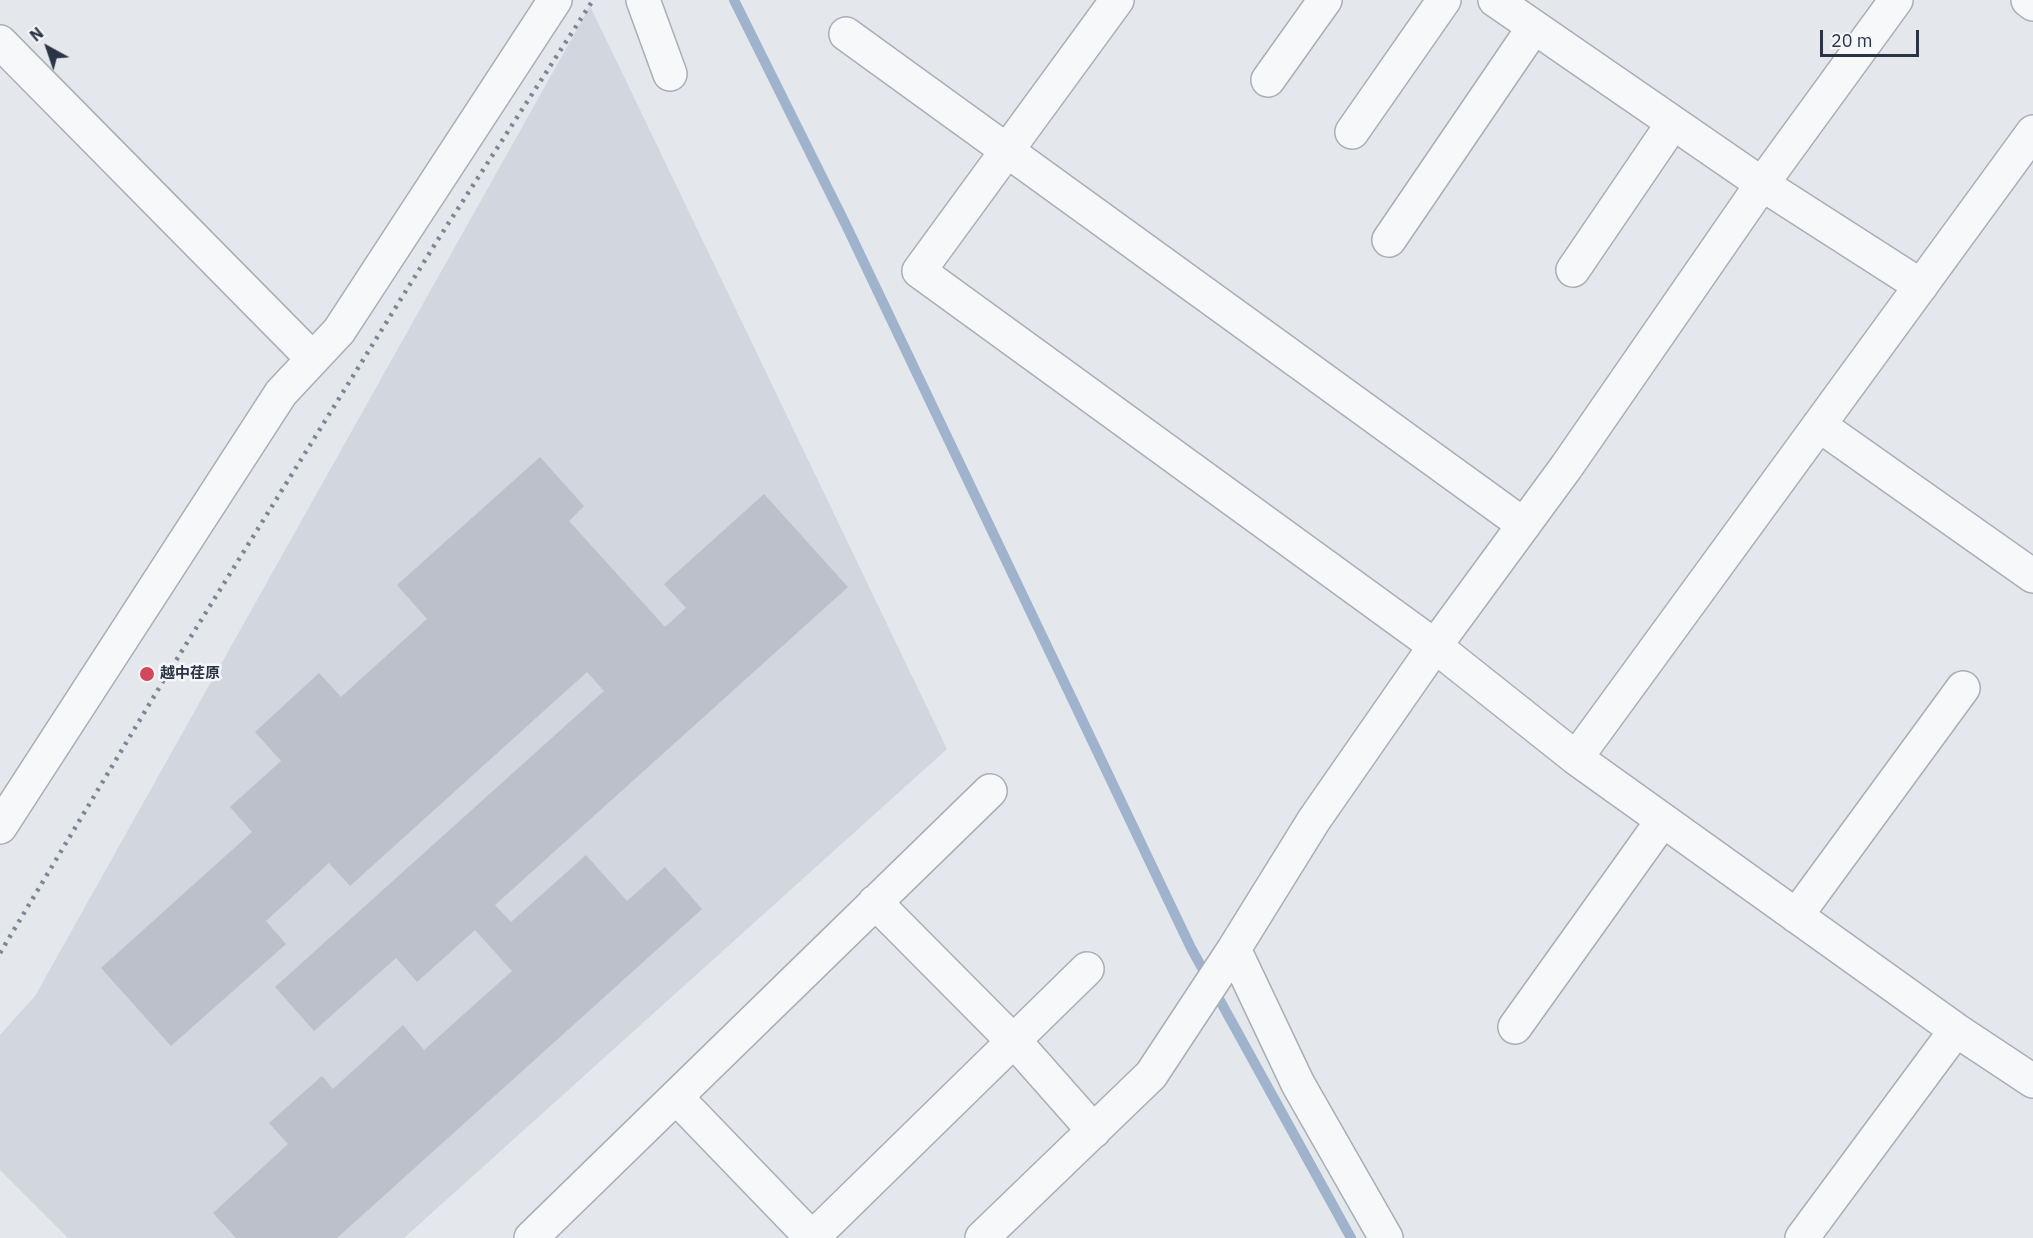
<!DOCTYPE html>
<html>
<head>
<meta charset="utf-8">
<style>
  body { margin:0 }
  #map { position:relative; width:2033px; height:1238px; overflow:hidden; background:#e4e7ec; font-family:"IBM Plex Sans",sans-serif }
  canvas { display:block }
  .north { position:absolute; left:18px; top:18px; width:60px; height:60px; -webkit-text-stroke:4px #f4f6f9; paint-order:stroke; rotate:320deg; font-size:16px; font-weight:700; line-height:24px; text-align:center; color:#2b3445 }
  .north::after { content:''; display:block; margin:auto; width:21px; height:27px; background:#2b3445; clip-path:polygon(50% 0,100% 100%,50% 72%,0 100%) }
  .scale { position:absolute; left:1820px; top:30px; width:99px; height:27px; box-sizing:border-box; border:3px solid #2b3445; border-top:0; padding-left:8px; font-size:18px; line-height:21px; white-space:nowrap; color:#2b3445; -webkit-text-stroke:4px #f4f6f9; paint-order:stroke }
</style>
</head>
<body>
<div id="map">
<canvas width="2033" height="1238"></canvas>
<div class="north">N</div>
<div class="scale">20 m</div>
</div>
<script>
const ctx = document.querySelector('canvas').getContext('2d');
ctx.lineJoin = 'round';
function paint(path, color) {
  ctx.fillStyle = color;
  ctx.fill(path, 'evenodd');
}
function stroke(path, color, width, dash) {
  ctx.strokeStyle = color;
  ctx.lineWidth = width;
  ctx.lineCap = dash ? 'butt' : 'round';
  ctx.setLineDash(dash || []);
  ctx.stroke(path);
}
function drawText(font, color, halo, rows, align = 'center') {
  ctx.font = font + ' "IBM Plex Sans","Noto Sans JP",sans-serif';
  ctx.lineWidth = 5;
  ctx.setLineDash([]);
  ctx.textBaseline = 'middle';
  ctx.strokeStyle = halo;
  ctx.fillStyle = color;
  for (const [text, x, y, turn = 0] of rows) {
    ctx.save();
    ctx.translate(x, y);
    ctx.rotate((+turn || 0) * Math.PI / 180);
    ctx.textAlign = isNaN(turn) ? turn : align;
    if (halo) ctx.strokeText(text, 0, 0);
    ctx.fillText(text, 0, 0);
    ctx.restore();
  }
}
paint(new Path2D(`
  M590,6L947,749L404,1238H68L0,1170V1035L35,996Z`), '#d2d6de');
stroke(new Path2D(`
  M734,0L846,225L1191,948L1351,1238`), '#9fb4cc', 10);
paint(new Path2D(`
  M540,457L584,506L569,521L665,627L686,608L664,584L764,494L848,587L495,905L511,922L586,855L627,901L665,867L702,909L337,1238H236L213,1213L288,1144L269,1123L322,1076L333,1089L403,1025L424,1050L512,971L475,930L417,982L396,958L314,1031L275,987L604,691L587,672L350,886L329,863L266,921L286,944L171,1046L101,968L252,832L230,807L281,761L255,732L319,673L341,697L427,619L397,585Z`), '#bbc0ca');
const minor = new Path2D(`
  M643,0L670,74
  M1117,0L919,271L1435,646L1576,758L1956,1030L2033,1081
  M1495,0L1762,184L1921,286
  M2028,0L2033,4
  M846,34L1524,525
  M0,42L313,359
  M1268,80L1325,0
  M1352,132L1444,0
  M1389,240L1534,27
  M1573,270L1673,123
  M1819,425L2033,576
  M1576,758L2033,132
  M0,827L281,393L339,331L555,0
  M875,902L1025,1053L1094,1131
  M1796,916L1963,688
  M1234,949L1298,1084L1386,1238
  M1515,1027L1663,820
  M676,1097L812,1238
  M531,1238L990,791
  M812,1238L1087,969
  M982,1238L1151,1075L1234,949L1314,820L1435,646L1567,466L1762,184L1896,0
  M1802,1238L1956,1030`);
stroke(minor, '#a9aeb7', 36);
stroke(minor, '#f7f8fa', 33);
stroke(new Path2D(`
  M0,953L162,683L437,241L593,0`), '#7d8696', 4.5, [3, 6]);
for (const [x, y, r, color] of [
  [147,674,8,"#d1495b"]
]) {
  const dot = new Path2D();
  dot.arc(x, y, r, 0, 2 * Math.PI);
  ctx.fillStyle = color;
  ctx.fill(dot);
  stroke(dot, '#f4f6f9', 2);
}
drawText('bold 15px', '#2b3445', '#f4f6f9', [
  ["越中荏原",160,674]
], 'left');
</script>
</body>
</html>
